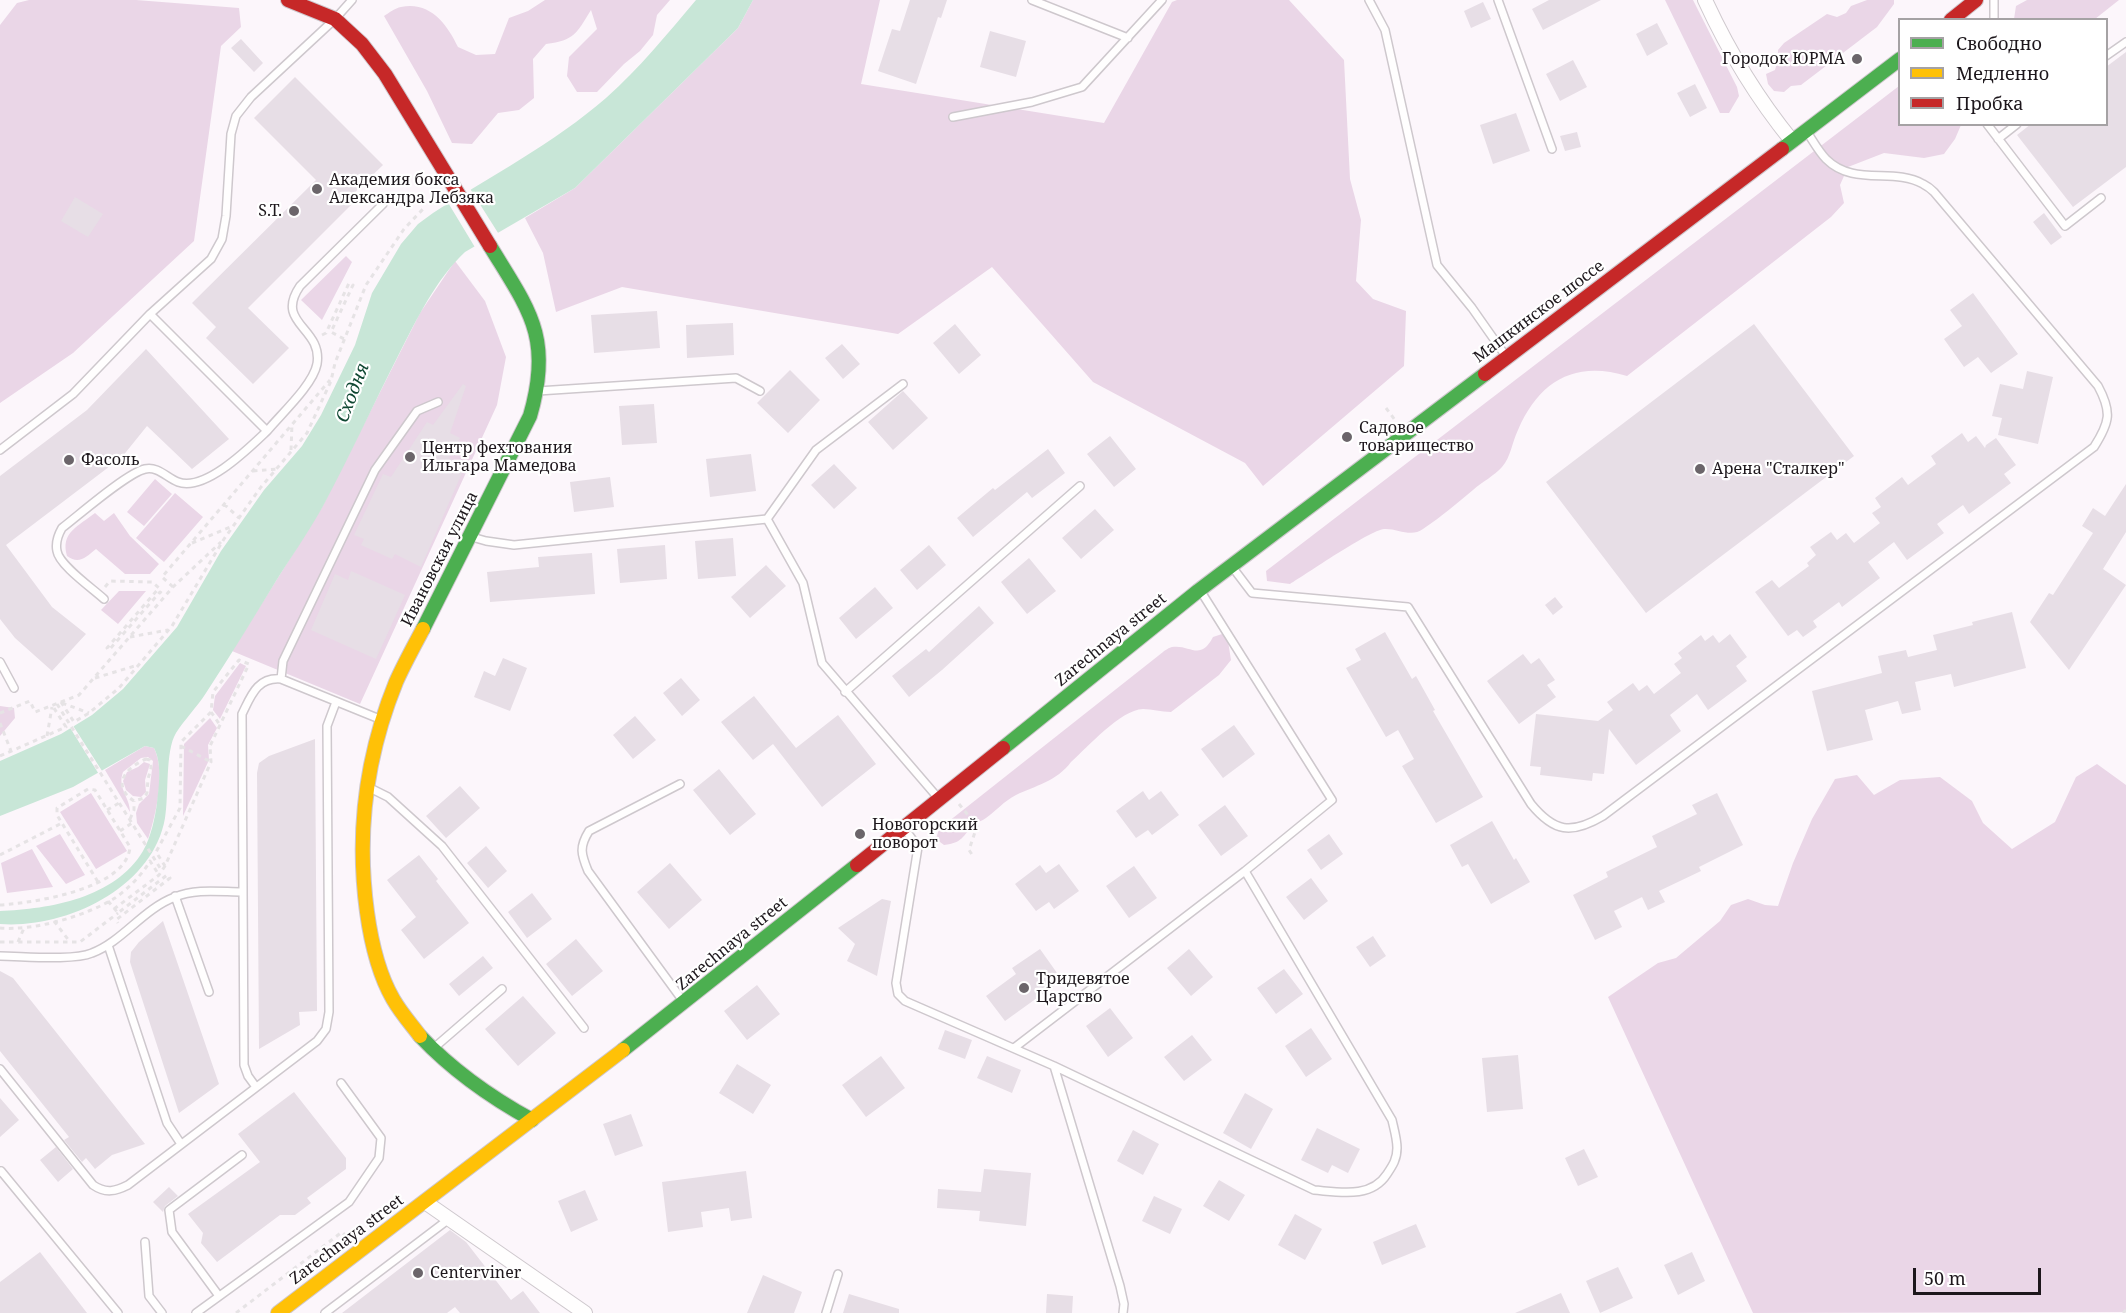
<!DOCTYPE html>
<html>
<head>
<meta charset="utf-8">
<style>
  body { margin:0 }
  #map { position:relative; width:2126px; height:1313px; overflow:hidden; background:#fcf6fb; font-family:"Noto Serif",serif }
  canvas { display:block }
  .legend { position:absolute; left:1898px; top:18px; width:210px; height:108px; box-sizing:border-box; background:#fff; border:2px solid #a5a2a4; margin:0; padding:8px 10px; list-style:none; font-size:18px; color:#1d171c }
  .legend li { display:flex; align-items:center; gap:12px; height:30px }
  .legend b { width:30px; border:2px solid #a5a2a4 }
  .scale { position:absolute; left:1913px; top:1268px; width:128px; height:27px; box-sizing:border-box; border:3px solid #1d171c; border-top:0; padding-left:8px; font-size:18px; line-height:21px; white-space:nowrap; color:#1d171c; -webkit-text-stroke:4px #fff; paint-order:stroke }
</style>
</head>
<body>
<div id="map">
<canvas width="2126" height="1313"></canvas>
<ul class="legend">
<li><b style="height:8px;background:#4caf50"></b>Свободно</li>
<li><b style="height:8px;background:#ffc107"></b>Медленно</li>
<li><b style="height:8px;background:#c62828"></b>Пробка</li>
</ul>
<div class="scale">50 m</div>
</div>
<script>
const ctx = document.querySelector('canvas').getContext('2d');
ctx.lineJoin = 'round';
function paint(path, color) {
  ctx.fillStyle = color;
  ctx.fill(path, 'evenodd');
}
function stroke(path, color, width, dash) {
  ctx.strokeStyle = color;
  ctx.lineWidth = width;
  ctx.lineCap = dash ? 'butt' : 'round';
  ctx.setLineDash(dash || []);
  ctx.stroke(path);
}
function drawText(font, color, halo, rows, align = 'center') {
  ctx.font = font + ' "Noto Serif",serif';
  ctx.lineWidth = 4.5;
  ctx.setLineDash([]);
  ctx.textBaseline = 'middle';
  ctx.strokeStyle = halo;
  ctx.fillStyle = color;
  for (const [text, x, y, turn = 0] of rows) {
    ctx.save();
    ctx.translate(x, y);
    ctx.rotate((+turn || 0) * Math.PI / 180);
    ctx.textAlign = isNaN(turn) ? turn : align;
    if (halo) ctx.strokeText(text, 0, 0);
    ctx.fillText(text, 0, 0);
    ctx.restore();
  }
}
paint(new Path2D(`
  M29,0H136L239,8L241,27L221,46L194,241L73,353L0,403V25L17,3Z
  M545,0H670L657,15L653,35L640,51L624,64L597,92H577L567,76L569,57L597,29L591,10C576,34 575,40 546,44L533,59L534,98L519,110L498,113L472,144L452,143L427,91L384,16C389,13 395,8 401,7C430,1 447,24 458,47L476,55L495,54L509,18L528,11Z
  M753,0H880L861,84L1104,123L1172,2L1177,0H1289L1344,60L1350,179L1361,220L1356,281L1373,299L1406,311L1404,366L1263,486L1245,463L1093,382L992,267L898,334L622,287L556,312L543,253L525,218L575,188L738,28Z
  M1665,0H1693L1737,87L1739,96L1729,113H1720Z
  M1867,0H1894V4L1877,27L1801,85L1791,86L1784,92L1774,91L1768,84L1766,74L1775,70L1778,60V50L1784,43L1827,14L1837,17L1846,13L1851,6Z
  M2027,0H2119L2095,19H2014L2016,6Z
  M1899,86L1900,124L1961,125L1955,139L1944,154L1924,158L1884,153L1848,167L1840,185L1844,203L1831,217L1627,376C1575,360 1539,381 1518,430C1512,442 1511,457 1502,467C1494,476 1482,482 1473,490C1457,503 1441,517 1423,529C1411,538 1397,528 1384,529C1370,530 1305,575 1290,584L1267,581L1266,571Z
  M346,256L352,262L322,320L301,300Z
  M455,261L485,301L506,357L497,405L360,704L232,651L321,509L420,313Z
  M155,479L172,494L144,526L127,512Z
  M175,493L203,517L164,562L136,538Z
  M95,513L104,521L114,513L130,536L159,564L150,574H125L96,549C86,557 79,565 67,556C60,532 79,526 95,513Z
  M119,591H146L118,624L101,610Z
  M1222,634L1228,641L1231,660L1219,675L1171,712C1161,712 1152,709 1143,709C1120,710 1088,747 1071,762C1057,781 1035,786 1016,795C1004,801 996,811 986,818C982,821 977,822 974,825C962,836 963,843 944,845L936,839L939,829L1163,652C1164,651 1170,647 1172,647C1190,644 1200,662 1213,637Z
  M240,663L246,666L220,719L213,710L215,696Z
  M0,706L14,708L15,718L0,736Z
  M210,718L217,728L208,745L209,760L183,816L184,744Z
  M145,746L154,748C166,772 156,815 148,839L137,823L136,813L139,804L149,794L153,761L148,757L141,758L123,772C117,788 130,797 130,812L105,770Z
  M144,762L150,764L145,780L146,792L141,797L133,796L126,790L123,781L127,772L138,767Z
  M2097,764L2126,785V1312L1753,1313L1608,997L1658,963L1676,958L1720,921L1731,905L1748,899L1765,905L1778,906L1793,863L1812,819L1835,779L1857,775L1874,795L1900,780L1940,777L1972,801L1983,823L2012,849L2055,822L2076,777Z
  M91,793L127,851L96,869L60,812Z
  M60,834L85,875L66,884L36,846Z
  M32,849L53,887L7,893L1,863Z`), '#ead6e7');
paint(new Path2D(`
  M696,0H753L738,28L575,188L465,252C436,279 417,319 399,354C373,405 349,458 322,508C308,533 291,557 276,581C253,619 230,656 206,693C197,707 185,719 176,733C165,751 169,794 165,818C153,888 66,929 0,924V911C50,909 115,898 143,851C151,837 155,818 157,803C159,786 162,763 154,748L145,746L73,787L0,816V761L61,734L92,715L123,689L177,627L221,551L264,490L302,446L321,415L355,345L372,293L401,244L418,224L433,213C491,176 554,143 606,98C639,69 668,33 696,0Z`), '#c8e6d7');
paint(new Path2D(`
  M469,187L500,236L476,249L447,201Z
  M72,724L104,774L100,776L69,726Z`), '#fcf6fb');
paint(new Path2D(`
  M910,0H947L941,18L938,17L916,84L878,71L892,29L900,31Z
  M1549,0H1601L1543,30L1532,9Z
  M1483,2L1491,19L1471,28L1464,11Z
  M1657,23L1668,44L1647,56L1636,34Z
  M990,31L1026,41L1016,77L980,67Z
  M241,39L263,63L254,72L231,48Z
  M2126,52V167L2073,207L2017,135L2031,124H2106V67Z
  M1573,60L1587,87L1560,101L1546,74Z
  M295,77L383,165L350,197L355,201L248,308L289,348L253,384L206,338L216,327L192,303L316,180L254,118Z
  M1695,84L1707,108L1690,117L1677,93Z
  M1516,113L1530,151L1493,164L1480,125Z
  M1577,132L1581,147L1565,151L1560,136Z
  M75,197L103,214L88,237L61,221Z
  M2044,213L2062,237L2051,245L2033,222Z
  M1973,293L2018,354L1991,373L1978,357L1964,367L1944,339L1962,326L1950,310Z
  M657,311L660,348L594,353L591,315Z
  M733,323L734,355L687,358L686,325Z
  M955,324L981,355L959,374L933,343Z
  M1754,324L1854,456L1646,613L1546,482Z
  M842,344L860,364L843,379L825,358Z
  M146,349L229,439L192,469L147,426L122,457L6,545L52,607L86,634L52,671L15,638L0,619V476L87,410Z
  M790,370L820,400L788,433L757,403Z
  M2027,371L2053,377L2038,444L1998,435L2002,418L1992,416L2000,384L2023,389Z
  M463,384L466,386L450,433L460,438L449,458L465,466L421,567L395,554L392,559L361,545L364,539L354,535L383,474L391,477L427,422L433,425Z
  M903,391L928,418L893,450L868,422Z
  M654,404L657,443L622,445L619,406Z
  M1962,433L1968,442L1976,436L1985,448L1986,445L1996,438L2016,465L2004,474L2011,483L1969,514L1963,505L1937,524L1944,533L1907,560L1894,542L1868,562L1880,578L1842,607L1839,602L1813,621L1817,627L1803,637L1797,630L1788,636L1755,592L1772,580L1779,588L1809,566L1807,563L1816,555L1810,547L1831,532L1837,540L1846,533L1854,543L1880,523L1872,513L1881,507L1875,498L1902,477L1908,485L1936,464L1931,456Z
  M1110,436L1136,469L1114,487L1087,454Z
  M1048,449L1065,473L1032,498L1027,492L973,537L957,518L993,488L995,490Z
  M751,454L756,491L710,497L706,459Z
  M834,464L857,488L834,509L811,485Z
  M610,477L614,507L574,512L570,482Z
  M2126,484V532L2103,569L2126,585L2069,670L2030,622L2049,593L2053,595L2093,533L2082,526L2093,508L2105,516Z
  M1095,509L1114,530L1081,559L1062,538Z
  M733,538L736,576L698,579L695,541Z
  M665,545L667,579L620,583L617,549Z
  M929,545L946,565L917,590L900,570Z
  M592,553L595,594L490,602L487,572L539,567L538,557Z
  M1029,558L1056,591L1027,614L1001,582Z
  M766,565L786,586L750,618L731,597Z
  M351,571L405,595L376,659L311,630L335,574L348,580Z
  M875,587L893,608L856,639L839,618Z
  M1555,597L1563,607L1553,615L1545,605Z
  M979,606L994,623L942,670L909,697L892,676L926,649L929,652Z
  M2012,612L2026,668L1954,687L1951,674L1915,682L1921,710L1902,714L1898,701L1865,710L1873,740L1827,751L1812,691L1882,673L1878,656L1906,650L1908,657L1937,650L1933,635L1973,625L1972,622Z
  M1385,632L1412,679L1416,676L1435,710L1433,711L1483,797L1436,823L1402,766L1414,759L1398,730L1386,737L1346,668L1361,660L1355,649Z
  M1730,634L1747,657L1736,666L1747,681L1708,710L1697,694L1670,715L1681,731L1636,765L1609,729L1604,774L1593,773L1592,781L1540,775L1541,767L1530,766L1536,714L1598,721L1613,710L1607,702L1633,683L1639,691L1647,685L1654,694L1681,673L1674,664L1682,658L1678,653L1701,635L1705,641L1713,635L1719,643Z
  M1523,654L1531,664L1539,658L1555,680L1547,685L1556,697L1519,724L1487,681Z
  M503,658L527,668L510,711L474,697L484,671L495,676Z
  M681,678L700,700L682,716L663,693Z
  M754,696L796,748L838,715L876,764L822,807L773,744L753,760L721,722Z
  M635,716L656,740L633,759L613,735Z
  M1234,725L1255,754L1223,778L1201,749Z
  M315,739L317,1011L299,1012L300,1025L259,1049L257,773L259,763L269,756Z
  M719,769L756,814L730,835L693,790Z
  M460,786L480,808L446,838L426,816Z
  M1143,791L1149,800L1161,791L1179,815L1152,835L1148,830L1136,838L1116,811Z
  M1717,793L1743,845L1699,867L1701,871L1659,891L1665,902L1648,910L1642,897L1614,911L1622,927L1595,940L1573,895L1608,877L1606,872L1657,847L1652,836L1697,814L1692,805Z
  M1225,805L1248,836L1221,856L1198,825Z
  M1492,821L1514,860L1516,858L1530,882L1491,904L1468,864L1462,867L1450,845Z
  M1329,834L1343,854L1321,870L1307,850Z
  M486,846L507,871L488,888L467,863Z
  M419,855L438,879L436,881L469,923L424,959L401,930L416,917L387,880Z
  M670,863L702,900L669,929L637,892Z
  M1059,864L1079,891L1054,909L1049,902L1036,911L1015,884L1040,865L1046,873Z
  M1134,866L1157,898L1129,918L1106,886Z
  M1311,878L1328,901L1304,920L1286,897Z
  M532,893L552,919L527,938L508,912Z
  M882,899L891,901L877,976L847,961L855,944L838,928Z
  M163,921L219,1084L179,1113L130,962L131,952L139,942Z
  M1373,936L1386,956L1370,967L1356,947Z
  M576,939L603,971L572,996L546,964Z
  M1040,949L1062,980L1005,1021L986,996L1016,974L1012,968Z
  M1189,949L1213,977L1191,996L1167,968Z
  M483,956L493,968L459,996L449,984Z
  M1284,969L1303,994L1276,1014L1257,988Z
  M0,971L13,978L145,1144L112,1155L95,1169L86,1158L82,1162L64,1140L69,1137L0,1051Z
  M757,985L780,1014L747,1040L724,1011Z
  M523,996L556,1033L518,1066L485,1029Z
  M1110,1008L1133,1038L1108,1057L1086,1026Z
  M1311,1028L1332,1059L1306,1077L1285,1046Z
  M945,1030L972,1040L965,1059L938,1049Z
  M1192,1035L1212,1060L1184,1081L1164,1057Z
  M1518,1055L1523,1109L1487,1112L1482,1058Z
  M881,1056L905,1088L866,1117L842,1085Z
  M987,1056L1021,1070L1012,1093L977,1078Z
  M737,1064L771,1085L753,1114L719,1093Z
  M294,1092L346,1158V1169L307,1198L311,1203L295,1215H280L217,1262L201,1243L203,1233L188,1214L260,1162L238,1134Z
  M1245,1093L1273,1109L1251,1149L1223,1133Z
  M0,1098L19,1120L0,1137Z
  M631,1114L643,1146L615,1156L603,1124Z
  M1317,1128L1360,1149L1348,1173L1332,1165L1328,1173L1301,1160Z
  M1133,1130L1159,1144L1143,1175L1117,1161Z
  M56,1147L73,1169L58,1182L40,1160Z
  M1584,1149L1598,1177L1578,1186L1565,1158Z
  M984,1169L1031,1173L1026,1226L979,1221L980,1211L937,1208L938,1189L981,1192Z
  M746,1171L752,1218L731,1221L729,1208L701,1212L703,1227L668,1232L662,1182Z
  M1219,1180L1245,1195L1229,1221L1203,1206Z
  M169,1187L178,1196L165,1206L163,1212L153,1202Z
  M585,1190L598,1220L571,1232L558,1201Z
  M1154,1196L1182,1209L1170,1234L1142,1221Z
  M1295,1214L1322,1229L1305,1260L1278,1245Z
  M1416,1224L1426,1247L1382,1265L1373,1242Z
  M450,1230L466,1242L511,1300L523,1291L540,1313H460L455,1307L447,1313H342Z
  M40,1252L87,1313H0V1282Z
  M1692,1252L1705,1281L1678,1295L1664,1265Z
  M1618,1267L1633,1298L1600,1313L1586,1281Z
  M763,1275L802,1292L794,1313H747Z
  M1561,1293L1570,1313H1515Z
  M849,1294L899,1309V1313H843Z
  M1047,1294L1073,1296L1072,1313H1046Z`), '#e7dee6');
const lane = new Path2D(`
  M1032,0L1128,38
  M1369,0L1385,30L1437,265L1472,308L1505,355
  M1498,0L1552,149
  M1994,20V0
  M2106,56L2126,42
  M953,117L1032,102L1082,87L1162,0
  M1987,124L2065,226L2101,198
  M1998,139L2017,124
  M903,384L816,450L767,519L803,583L822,663L939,799
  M538,391L736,378L760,391
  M267,431C281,414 313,385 317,364C323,327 274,324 300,286L383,204
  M0,450L73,394L150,314L211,259L222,239L226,216L231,134L236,116L251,97L335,19L352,0
  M472,537L486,541L514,545L767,519
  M1233,568L1252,593L1408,607L1531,804C1554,832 1571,835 1603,816L2094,447C2110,422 2112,412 2098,386L1934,192C1931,189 1927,186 1923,184C1893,167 1854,187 1826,159C1819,152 1813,141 1807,132
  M104,599C92,588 59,565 57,551C55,542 58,535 62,528C79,515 127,473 145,469C158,466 167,478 178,482C205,492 249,448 267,431L150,314
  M0,662L14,688
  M281,679L283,661L375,470L417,411L438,402
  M845,692L1080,486
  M680,784L589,831C579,847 581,854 588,871L683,1001
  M368,787L388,797L442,846L584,1028
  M904,828L918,847L896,983L898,994L905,1001L1054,1066L1314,1190C1339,1192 1371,1199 1387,1174C1393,1165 1397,1159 1397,1148C1397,1139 1394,1129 1392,1120L1245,871
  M175,896L209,992
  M108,945L167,1123L181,1144
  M0,956C22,956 73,961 92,953C123,941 143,909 175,897C196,888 221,892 243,892
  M435,1047L502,989
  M1014,1048L1245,871L1332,800L1200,590
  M1054,1066L1120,1286L1124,1304L1123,1313
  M0,1069L93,1185C106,1194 116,1191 128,1185L317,1041L326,1029L329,1012L327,726L336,702
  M256,1087L248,1076L244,1065L242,714C251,696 257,677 281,679L382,720
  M0,1172L1,1171L118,1313
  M145,1242L149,1296L162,1313
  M219,1296L172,1232L169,1210L242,1155
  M196,1313L349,1202L379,1158L381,1138L341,1083
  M325,1313L449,1219
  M826,1313L838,1274`);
const street = new Path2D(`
  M1705,0C1728,50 1757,98 1792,141
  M425,1202L585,1313`);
const fast = new Path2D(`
  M1782,149L1900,59
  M423,629L530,416C553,337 529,310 490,246
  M1003,748L1198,591L1485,374
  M420,1036C453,1071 490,1097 532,1120
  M623,1050L857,865`);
const slow = new Path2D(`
  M420,1036C411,1024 401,1013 393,999C378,973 371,941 367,912C356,832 366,756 396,682C404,664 414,646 423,629
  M278,1313L623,1050`);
const jam = new Path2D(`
  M288,0L335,19L362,44L385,74L490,246
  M1951,20L1976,0
  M1485,374L1782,149
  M857,865L1003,748`);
stroke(lane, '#cec8cd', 10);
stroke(street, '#cec8cd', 16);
stroke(fast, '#cec8cd', 16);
stroke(slow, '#cec8cd', 16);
stroke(jam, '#cec8cd', 16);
stroke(new Path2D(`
  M322,335L326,333L349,283L353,285L331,332L344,339
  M1386,408L1395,420
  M291,450L292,424
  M253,471L277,469
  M224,504L239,518
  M192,543L233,526
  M105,587L110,581L152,582L159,588L107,648L109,650L160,592L165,596
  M173,587L162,577L330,380
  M130,637L168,630
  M95,678L138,665
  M61,702L74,722L89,713L119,688L172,626L224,539L261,487L307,433L331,381L335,363L366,285L404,229L423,209
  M62,703L89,713
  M57,704L162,871
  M211,712L220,725
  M0,713L30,701L35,712L79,695L173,587L221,542
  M0,723L11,751
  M47,736L52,707
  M181,746L211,762
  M0,756L66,727L52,705
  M146,759L150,760L151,768L148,779L147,793L144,798L134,801C110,785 127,767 146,759Z
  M959,804L977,826L969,850L973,856
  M107,810L119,803
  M130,819L134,810V801
  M120,831L132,823
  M0,855L62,823
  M108,901L118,913L167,875L170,878L116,920L118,923
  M0,905C33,903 127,889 130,847L95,790L88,789L57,808V815L98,882
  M114,909L159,875L165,866L211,762L210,746L249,664L239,660L213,692L211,712L181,742L180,808L156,852L165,866
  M54,921L70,942
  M0,928C34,931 86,916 115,898C128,889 142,875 150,861L159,875
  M0,942H80L118,913
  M18,942L24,928
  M236,1313L342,1232L347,1237
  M2123,1313L2126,1310`), '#e6e3e5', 3, [4.5, 4.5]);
stroke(lane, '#fffefe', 7);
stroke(street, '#fffefe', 14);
stroke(fast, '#4caf50', 14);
stroke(slow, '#ffc107', 14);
stroke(jam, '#c62828', 14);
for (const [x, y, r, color] of [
  [1857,59,6,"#6b656a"],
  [317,189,6,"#6b656a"],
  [294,211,6,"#6b656a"],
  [1347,437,6,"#6b656a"],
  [410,457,6,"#6b656a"],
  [69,460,6,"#6b656a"],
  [1700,469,6,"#6b656a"],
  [860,834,6,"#6b656a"],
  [1024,988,6,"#6b656a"],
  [418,1273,6,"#6b656a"]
]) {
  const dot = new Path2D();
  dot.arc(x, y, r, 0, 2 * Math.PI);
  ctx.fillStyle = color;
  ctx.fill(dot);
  stroke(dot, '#fff', 2);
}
drawText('16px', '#1d171c', '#fff', [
  ["Городок ЮРМА",1845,59,"right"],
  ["Академия бокса",329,180],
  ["Александра Лебзяка",329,198],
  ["S.T.",282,211,"right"],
  ["Садовое",1359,428],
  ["товарищество",1359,446],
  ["Центр фехтования",422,448],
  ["Ильгара Мамедова",422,466],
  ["Фасоль",81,460],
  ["Арена \"Сталкер\"",1712,469],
  ["Новогорский",872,825],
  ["поворот",872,843],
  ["Тридевятое",1036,979],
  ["Царство",1036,997],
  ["Centerviner",430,1273]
], 'left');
drawText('16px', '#1d171c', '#fff', [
  ["Машкинское шоссе",1539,312,-37],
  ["Ивановская улица",440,559,-63],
  ["Zarechnaya street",1111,640,-39],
  ["Zarechnaya street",732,944,-39],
  ["Zarechnaya street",347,1240,-37]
]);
drawText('italic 18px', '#0f4732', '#fff', [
  ["Сходня",353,393,-69]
]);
</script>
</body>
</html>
